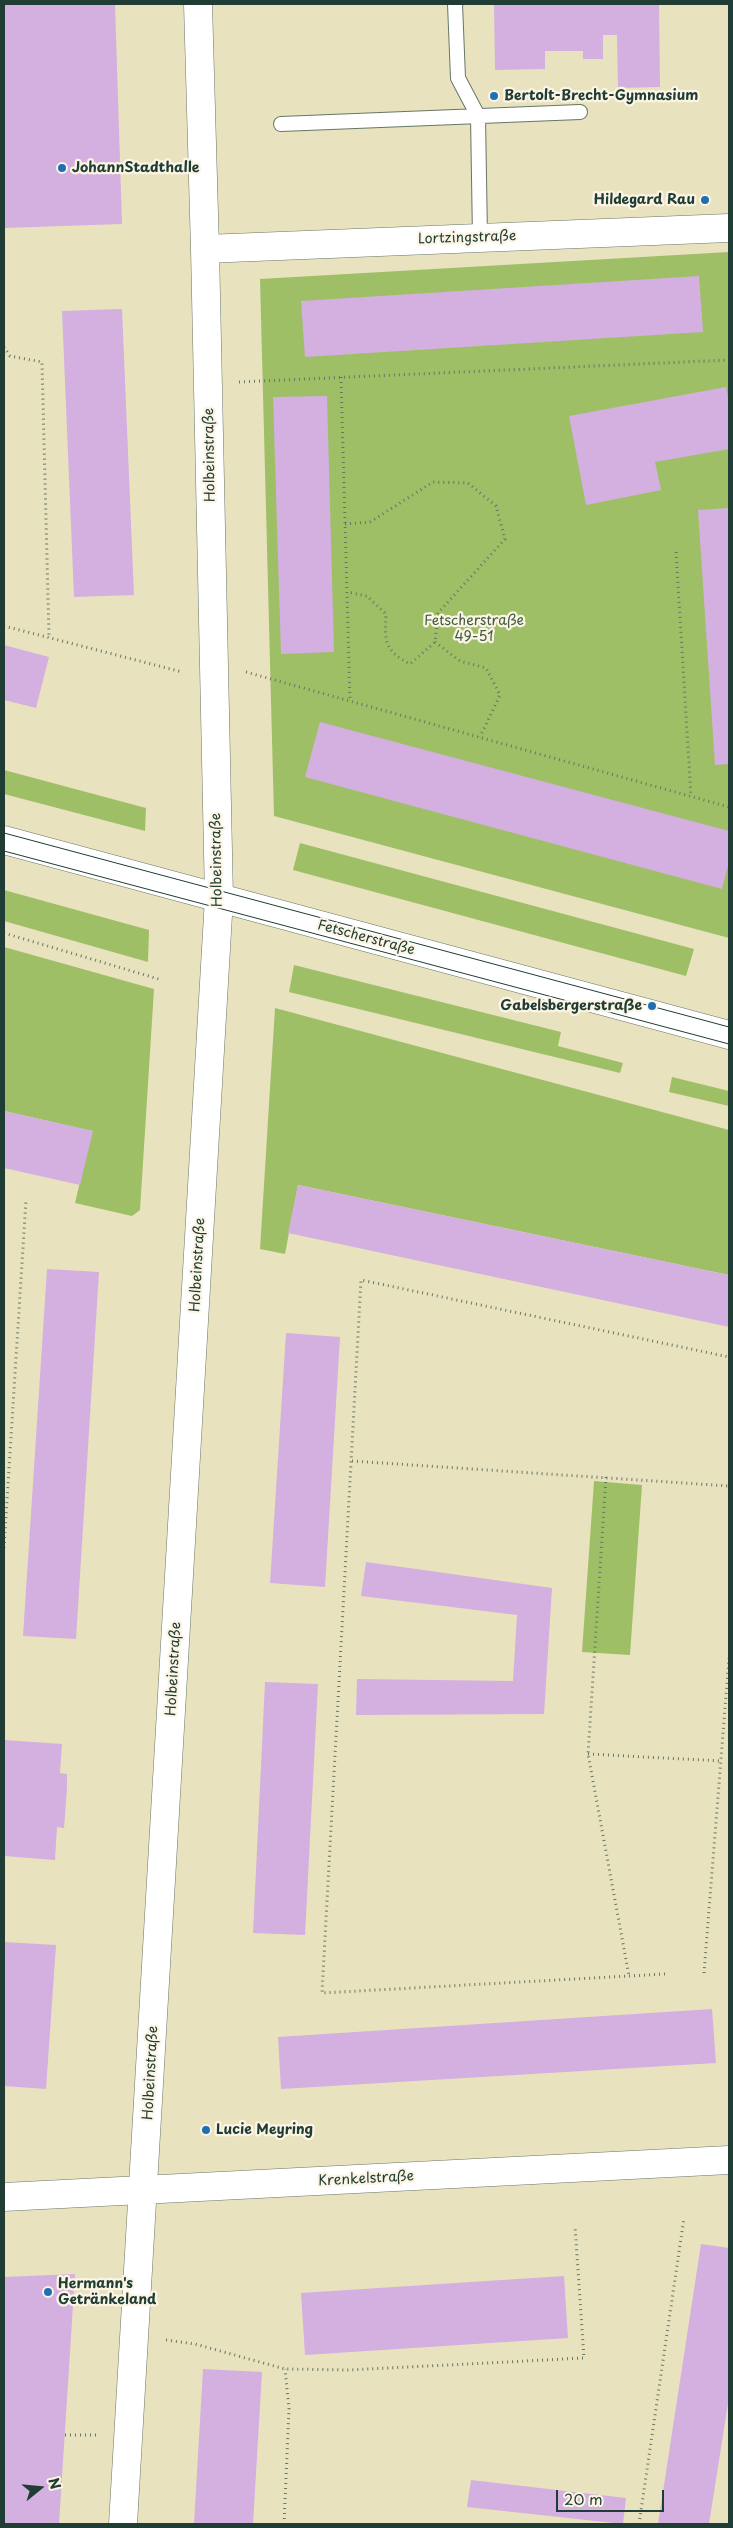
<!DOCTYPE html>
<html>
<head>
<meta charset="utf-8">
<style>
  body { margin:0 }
  #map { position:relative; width:733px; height:2528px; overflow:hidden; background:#e9e2bf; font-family:"Playpen Sans",sans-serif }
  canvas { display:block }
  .frame { position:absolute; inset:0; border:5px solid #1f3d34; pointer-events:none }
  .north { position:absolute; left:15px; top:2463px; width:50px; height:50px; -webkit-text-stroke:4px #fcf5e5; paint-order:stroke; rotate:73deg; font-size:14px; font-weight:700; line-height:20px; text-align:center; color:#1f3d34 }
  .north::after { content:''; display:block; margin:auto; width:18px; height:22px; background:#1f3d34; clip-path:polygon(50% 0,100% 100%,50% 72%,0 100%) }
  .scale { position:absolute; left:556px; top:2490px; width:108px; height:22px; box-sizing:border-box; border:2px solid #1f3d34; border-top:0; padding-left:6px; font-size:15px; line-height:18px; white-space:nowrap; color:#1f3d34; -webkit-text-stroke:4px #fcf5e5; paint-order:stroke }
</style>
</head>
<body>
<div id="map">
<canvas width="733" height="2528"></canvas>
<div class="frame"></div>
<div class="north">N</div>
<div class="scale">20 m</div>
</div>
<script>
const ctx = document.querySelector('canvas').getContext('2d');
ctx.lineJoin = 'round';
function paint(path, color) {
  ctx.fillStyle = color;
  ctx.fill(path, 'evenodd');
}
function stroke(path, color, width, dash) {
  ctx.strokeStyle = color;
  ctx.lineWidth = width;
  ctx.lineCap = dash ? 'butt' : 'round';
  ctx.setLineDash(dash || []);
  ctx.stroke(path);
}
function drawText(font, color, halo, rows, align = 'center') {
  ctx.font = font + ' "Playpen Sans",sans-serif';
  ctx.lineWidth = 4.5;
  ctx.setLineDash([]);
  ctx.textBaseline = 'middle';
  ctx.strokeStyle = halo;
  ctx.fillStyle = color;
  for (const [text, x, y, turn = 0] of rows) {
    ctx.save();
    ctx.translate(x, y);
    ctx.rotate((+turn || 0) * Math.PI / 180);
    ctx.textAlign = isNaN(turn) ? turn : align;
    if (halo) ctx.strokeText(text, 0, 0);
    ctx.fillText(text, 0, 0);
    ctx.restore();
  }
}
paint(new Path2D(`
  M729,252V938L274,816L260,279Z
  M4,770L146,808L145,831L4,794Z
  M300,843L694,949L686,976L293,870Z
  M4,890L149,930L148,962L4,921Z
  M4,947L154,989L140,1210L132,1216L75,1203L92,1131L4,1111Z
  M294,965L561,1032L558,1046L623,1063L620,1073L289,992Z
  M275,1008L729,1130V1275L298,1185L285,1254L260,1249Z
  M672,1077L729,1091V1106L669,1092Z
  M594,1481L642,1485L630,1655L582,1652Z`), '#9fbf67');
paint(new Path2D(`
  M4,4H115L122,224L4,228Z
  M494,4H659L660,87L618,88L617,35H603V59H583V51H545V69L495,70Z
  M699,276L703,332L305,357L301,301Z
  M122,309L134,595L74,597L62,311Z
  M726,387L729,404V449L655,462L661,490L586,505L569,416Z
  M327,396L334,652L281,654L273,397Z
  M729,508V764L715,765L698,510Z
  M4,645L49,657L36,708L4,700Z
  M320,722L729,831V862L722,889L305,777Z
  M4,1111L93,1131L80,1185L4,1168Z
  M298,1185L729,1275V1327L288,1233Z
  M47,1269L99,1272L76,1639L23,1636Z
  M286,1333L340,1337L325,1587L270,1583Z
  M366,1562L552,1588L544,1714L356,1715L357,1679L513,1681L517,1615L361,1596Z
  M265,1682L318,1684L305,1935L253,1933Z
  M4,1740L62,1744L60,1773L67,1774V1788L64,1828L57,1827L55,1860L4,1856Z
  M4,1942L56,1945L46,2089L4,2086Z
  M712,2009L716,2063L281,2089L278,2037Z
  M701,2244L729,2248V2397L709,2524H658Z
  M75,2274L59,2524H4V2277Z
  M564,2276L568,2338L305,2355L301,2293Z
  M203,2369L262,2372L253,2524H194Z
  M471,2480L626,2498L623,2524L467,2507Z`), '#d3b0df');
const lane = new Path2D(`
  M455,4L458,78L478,116L480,238
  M281,124L580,112`);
const street = new Path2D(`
  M205,249L729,228
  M4,2197L729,2160
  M123,2524L219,898L205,249L198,4`);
const secondary = new Path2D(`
  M4,840L729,1035`);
stroke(lane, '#667765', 16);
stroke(street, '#667765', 29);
stroke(secondary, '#667765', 29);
stroke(new Path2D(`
  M4,347L10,356L42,362L49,637
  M341,377L350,701
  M239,382L729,360
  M345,524L370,522L433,482L468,483L496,506L505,539L438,613L435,642L410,664C385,651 384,642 386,614L367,596L347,592
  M676,552L691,796
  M4,626L182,672
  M435,642L460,661L486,668L500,695L480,737
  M246,672L729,807
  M4,933L162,980
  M352,1461L729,1486
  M606,1477L588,1754L629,1976
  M4,1548L26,1200
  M588,1754L721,1761
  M704,1973L729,1658
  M665,1974L322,1993L361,1280L729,1357
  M166,2340L195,2344L285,2369L350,2370L584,2358L575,2226
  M65,2435H96
  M284,2524L289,2409L285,2369
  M639,2524L684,2218`), '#667765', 3, [1, 4]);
stroke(lane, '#fff', 14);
stroke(street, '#fff', 28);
stroke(secondary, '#fff', 28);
stroke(new Path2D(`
  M4,833L729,1027
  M4,851L729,1044`), '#1f3d34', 1);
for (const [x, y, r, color] of [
  [494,96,5,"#1f6fb2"],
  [62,168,5,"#1f6fb2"],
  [705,200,5,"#1f6fb2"],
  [652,1006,5,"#1f6fb2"],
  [206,2130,5,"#1f6fb2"],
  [48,2292,5,"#1f6fb2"]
]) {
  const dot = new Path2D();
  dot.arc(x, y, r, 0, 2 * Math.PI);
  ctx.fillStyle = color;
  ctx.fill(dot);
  stroke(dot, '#fcf5e5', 2);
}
drawText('bold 14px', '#1f3d34', '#fcf5e5', [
  ["Bertolt-Brecht-Gymnasium",504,96],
  ["JohannStadthalle",72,168],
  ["Hildegard Rau",695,200,"right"],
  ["Gabelsbergerstraße",642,1006,"right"],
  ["Lucie Meyring",216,2130],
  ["Hermann's",58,2284],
  ["Getränkeland",58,2300]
], 'left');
drawText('14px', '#1f3d34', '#fcf5e5', [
  ["Lortzingstraße",467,238,-2],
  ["Holbeinstraße",210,455,-91],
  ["Holbeinstraße",217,860,-91],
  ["Fetscherstraße",366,938,15],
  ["Holbeinstraße",198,1265,-87],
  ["Holbeinstraße",174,1669,-87],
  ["Holbeinstraße",151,2073,-87],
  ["Krenkelstraße",366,2179,-3]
]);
drawText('14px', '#3f5e41', '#fcf5e5', [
  ["Fetscherstraße",474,621],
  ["49-51",474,637]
]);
</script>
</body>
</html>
